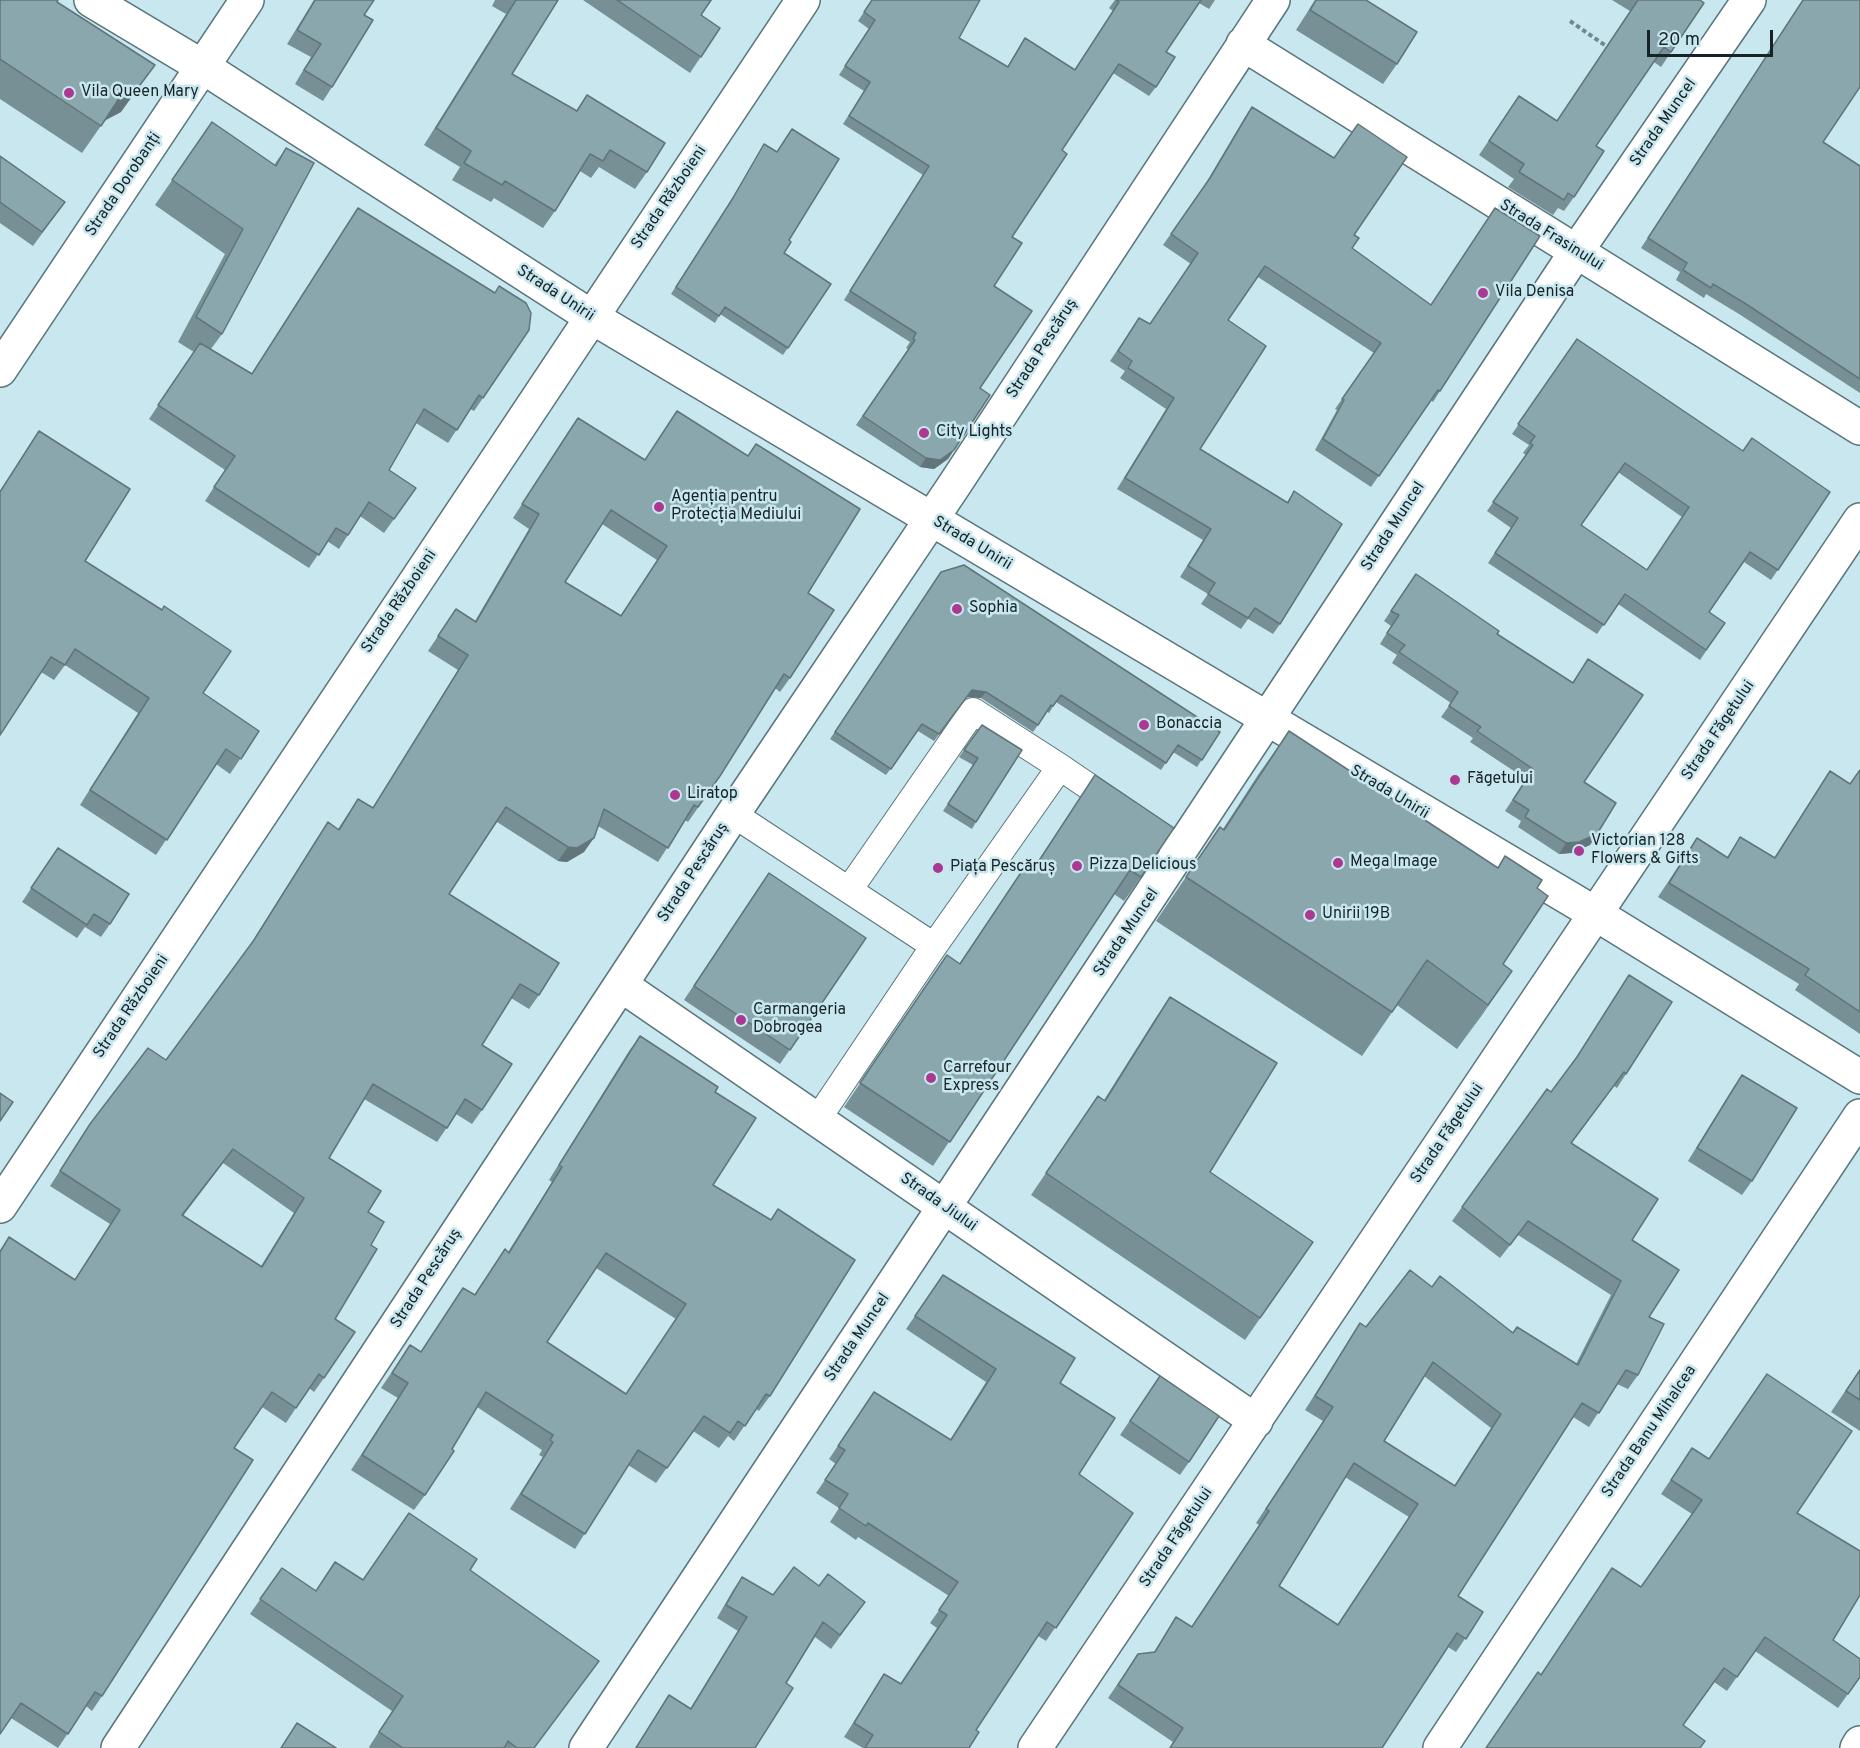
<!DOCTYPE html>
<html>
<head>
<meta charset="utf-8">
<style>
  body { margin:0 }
  #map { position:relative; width:1860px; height:1748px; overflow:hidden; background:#c8e7ee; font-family:Overpass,sans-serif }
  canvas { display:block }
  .scale { position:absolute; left:1647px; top:30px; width:126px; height:27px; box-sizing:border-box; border:3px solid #172326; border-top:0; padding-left:8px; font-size:18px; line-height:21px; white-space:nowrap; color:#172326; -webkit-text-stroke:4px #c8e7ee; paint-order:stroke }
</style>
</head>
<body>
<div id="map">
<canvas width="1860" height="1748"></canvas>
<div class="scale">20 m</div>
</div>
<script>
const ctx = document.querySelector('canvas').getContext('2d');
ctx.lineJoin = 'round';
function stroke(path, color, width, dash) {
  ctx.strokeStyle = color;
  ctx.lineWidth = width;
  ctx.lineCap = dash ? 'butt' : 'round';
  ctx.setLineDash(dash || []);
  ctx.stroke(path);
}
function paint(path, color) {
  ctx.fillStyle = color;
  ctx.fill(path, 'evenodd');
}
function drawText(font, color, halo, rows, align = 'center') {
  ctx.font = font + ' Overpass,sans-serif';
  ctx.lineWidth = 5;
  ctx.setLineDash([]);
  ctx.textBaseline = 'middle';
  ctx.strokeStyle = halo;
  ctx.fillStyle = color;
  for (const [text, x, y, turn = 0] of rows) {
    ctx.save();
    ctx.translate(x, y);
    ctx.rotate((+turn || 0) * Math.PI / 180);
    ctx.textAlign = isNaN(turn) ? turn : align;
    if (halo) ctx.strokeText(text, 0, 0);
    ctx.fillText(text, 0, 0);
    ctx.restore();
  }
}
const lane = new Path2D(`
  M733,814L934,946L817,1120
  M849,890L973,711L1060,767
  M934,946L1060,767L1182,850`);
const street = new Path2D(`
  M1243,44L1860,428
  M0,370L247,0
  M621,985L1256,1421
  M0,1206L803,0
  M118,1748L733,814L953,487L1273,0
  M586,1748L1576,252L1749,0
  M1035,1748L1860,520
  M1440,1748L1860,1116`);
const secondary = new Path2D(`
  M91,0L203,67L590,316L1596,914L1860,1077
  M1857,1748L1860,1743`);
stroke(lane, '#59747b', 28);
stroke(street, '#59747b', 36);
stroke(secondary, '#59747b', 36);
stroke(new Path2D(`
  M1570,21L1609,48`), '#72888d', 4, [4.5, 3]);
stroke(lane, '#fff', 26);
stroke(street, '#fff', 33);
stroke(secondary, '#fff', 33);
paint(new Path2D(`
  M0,0L57,2L121,112L105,120L82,153L0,99Z
  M314,0H374L364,15L332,87L323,101L295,84L311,57L287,44Z
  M495,0H558L512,74L576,111L587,95L647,172L635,189L599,167L591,178L580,171L555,211L543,228L494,198L491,202L452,180L460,167L424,145L506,14L492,6Z
  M583,0H712L701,15L720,28L690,73Z
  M872,0L959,38L1007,67L1025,38L1074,70L1113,11L1109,8L1115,0H1215L1209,9L1199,3L1166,52L1156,87L1149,96L1113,73L1062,150L1012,237L994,286L980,388L954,450L948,459L934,469L920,467L856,425L908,349L906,348L910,342L844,300L923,175L843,124L864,91L839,75L869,29L858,21Z
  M1315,0H1366L1397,64L1383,84L1296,30Z
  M1612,0H1700L1704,3L1661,67L1654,62L1596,146L1574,197L1564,211L1558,208L1553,215L1508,187L1514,179L1479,155L1519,96L1557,121L1630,11Z
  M1803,0L1823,142L1860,166V393L1739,314L1706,294L1704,298L1676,280L1680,272L1641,248Z
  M1252,107L1354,235L1352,248L1440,391L1433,402L1431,400L1371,487L1315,450L1337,410L1335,409L1374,353L1258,277L1228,320L1200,449L1287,502L1294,491L1280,624L1273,634L1248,619L1241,629L1201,604L1208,594L1180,577L1203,540L1117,489L1166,409L1120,378L1125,371L1110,361L1139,318L1150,324L1191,264L1163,245L1203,188L1245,117Z
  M212,122L274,165L286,148L222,334L211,349L252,373L358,208L483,398L474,411L470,409L448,443L416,423L389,470L416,488L384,533L360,516L339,549L327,541L309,568L205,501L225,470L149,419L194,352L178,342L225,254L155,205Z
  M792,129L789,240L784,253L831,284L783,355L720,314L715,323L671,294L728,205L764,144L777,152Z
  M0,156L65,202L33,246L0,223Z
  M1577,339L1743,451L1830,492L1771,580L1744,562L1709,612L1725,623L1700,660L1618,604L1597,634L1488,563L1511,528L1487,511L1526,455L1523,453L1529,445L1512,434ZM1618,472L1682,517L1647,570L1581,525Z
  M677,411L748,456L756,444L808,593L790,678L780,692L775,688L720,776L688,822L685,820L658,862L598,826L584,852L567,862L558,861L497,822L449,894L539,995L529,1009L511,998L482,1045V1110L472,1124L456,1114L437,1142L364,1099L329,1158L368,1212L371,1245L335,1319L324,1378L314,1392L309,1388L286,1423L262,1407L234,1448L102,1696L92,1711L86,1706L58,1748L11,1718L0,1734V1250L9,1237L75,1279L110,1224L50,1186L90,1124L166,1060L247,950L318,837L328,822L338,829L358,799L373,808L458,670L428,651L456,609L475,621L529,529L513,518L568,432L578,418L645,460ZM602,524L657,560L621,615L565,582ZM223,1163L294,1213L261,1266L183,1216Z
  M39,431L85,561L203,693L259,731L230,774L216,764L156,855L80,805L138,713L65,665L54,680L41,672L0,735V491Z
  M941,572L1220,732L1197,767L1173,752L1161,770L1056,702L1049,713L1047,712L1033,732L981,698L967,697L934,741L918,731L886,775L830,739Z
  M1416,574L1497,634L1572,683L1588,659L1584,782L1597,834L1590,845L1571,853L1559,854L1518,827L1521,821L1505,811L1526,779L1470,742L1473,738L1441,717L1451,703L1392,663L1397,655L1380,644L1391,626L1384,621Z
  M982,725L976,822L972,829L943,811L973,765L959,757Z
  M1289,731L1498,868L1505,856L1537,888L1503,964L1512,971L1457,1049L1397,1005L1362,1056L1156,921L1220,827L1223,829L1258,775Z
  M1860,770V1034L1795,990L1799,984L1658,897L1697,838L1727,857L1740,837L1774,858L1830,771L1850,784Z
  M1095,775L1141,877L1124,901L1114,894L933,1166L844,1107L947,955L959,964L1024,868L1030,873Z
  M58,848L110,924L101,937L85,927L77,938L22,902Z
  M759,887L866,938L780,1064L684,1000Z
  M1629,975L1626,1074L1617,1088L1614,1086L1571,1144L1632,1240L1649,1317L1638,1375L1628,1389L1617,1384L1589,1427L1573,1417L1458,1596L1483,1612L1456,1652L1448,1647L1382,1748H1170L1173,1742L1108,1698L1138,1654L1154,1652L1176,1617L1191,1627L1259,1525L1256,1523L1323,1421L1305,1410L1351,1337L1360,1323L1366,1327L1432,1287L1513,1333L1576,1364L1611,1295L1518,1235L1500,1258L1452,1221L1547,1089L1551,1092L1570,1067ZM1424,1376L1491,1428L1454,1486L1384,1441ZM1345,1477L1409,1517L1337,1625L1279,1586Z
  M1170,997L1210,1172L1313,1242L1245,1340L1031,1195L1083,1118L1104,1100L1155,1019Z
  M640,1036L715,1092L713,1185L770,1396L759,1411L756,1409L734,1441L728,1436L719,1448L693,1431L656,1483L628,1465L575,1549L510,1509L543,1457L539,1455L542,1450L477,1407L425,1495L414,1510L351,1470L398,1398L381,1388L410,1345L421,1352L463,1288L474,1295L505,1249L508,1252L552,1182L549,1180L629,1051ZM596,1268L676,1319L626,1394L547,1342Z
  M1742,1075L1752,1181L1742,1195L1688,1161L1733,1088Z
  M943,1275L1060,1383L1079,1474L1133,1513L1046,1641L1038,1636L976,1730L969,1748H863L844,1737L884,1674L900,1684L937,1628L930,1623L949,1596L858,1537L856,1540L830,1522L839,1508L816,1493L836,1464L829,1459L874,1392L950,1440L986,1382L906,1329Z
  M1860,1369V1431L1831,1412Z
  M1160,1376L1189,1462L1180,1475L1120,1435Z
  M1692,1448L1709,1459L1797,1513L1833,1640L1860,1677L1838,1708L1755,1651L1727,1691L1714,1682L1683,1725L1541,1674L1641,1587L1692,1514L1661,1494Z
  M282,1568L316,1591L470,1570L535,1748H370L369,1747L392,1711L250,1614Z
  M742,1577L773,1595L819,1586L865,1602L831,1649L815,1637L786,1683L755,1748H635L669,1695L690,1709L738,1631L717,1618L733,1590Z`), '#779096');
paint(new Path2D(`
  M155,65L121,112L104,121L122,94Z
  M954,450L948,459L934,469L920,467L926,458Z
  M972,690L986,692L981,698L967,697L934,741Z
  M1597,834L1590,845L1571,853L1559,854L1566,843Z
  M594,838L584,852L567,862L558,861L568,847Z
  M1512,971L1482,1015L1457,1049Z
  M233,1149L223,1163L172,1229L182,1215Z`), '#61757a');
const building = new Path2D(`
  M0,0H58L57,2L155,65L140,85L122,94L101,126L0,59Z
  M315,0H374L364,15L373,20L332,87L304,70L321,44L297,30Z
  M516,0H558L512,74L577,111L587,95L665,143L647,172L610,150L603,161L590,154L555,211L505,181L502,185L464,163L471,151L436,128Z
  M617,0H711L701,15L720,28L701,57Z
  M872,0H980L959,38L1008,67L1025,38L1075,70L1119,2L1116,0H1201L1166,52L1175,57L1156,87L1119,64L1062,150L1067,154L1012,237L1022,243L994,286L1032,311L980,388L990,395L954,450L940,460L926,458L863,416L915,340L913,339L916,333L850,291L929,166L849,116L870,82L845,66L875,20L864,12Z
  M1316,0H1366L1417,32L1397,64L1310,10Z
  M1638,0H1700L1704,3L1671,52L1664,47L1596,146L1604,151L1574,197L1568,193L1564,200L1519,172L1524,164L1489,141L1519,96L1557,121Z
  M1803,0H1860V87L1823,142L1860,166V379L1746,304L1713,284L1711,288L1683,270L1687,263L1648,238Z
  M1252,107L1334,158L1358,124L1407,157L1354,235L1359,238L1352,248L1431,305L1495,208L1540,236L1440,391L1438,390L1379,476L1323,439L1344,400L1342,399L1381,343L1265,266L1228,320L1266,346L1200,449L1288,503L1294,491L1342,524L1280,624L1255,608L1248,618L1208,594L1215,583L1188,566L1211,529L1125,478L1174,398L1128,368L1132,361L1118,351L1139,318L1150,324L1198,253L1171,234L1210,178Z
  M212,122L276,166L286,148L314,163L222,334L196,317L243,229L172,180Z
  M792,129L839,159L789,240L791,242L784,253L831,284L788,348L725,307L719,316L676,287L733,198L764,144L777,152Z
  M0,156L65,202L42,232L0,202Z
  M358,208L495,293L499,286L526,303L531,313L529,330L483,398L479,395L457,430L424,409L389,470L416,488L394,519L369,502L348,535L336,528L319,555L214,487L235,456L158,405L200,343L252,374Z
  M1577,339L1743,451L1752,438L1830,492L1778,570L1750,552L1709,612L1725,623L1706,650L1625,594L1604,625L1495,553L1518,518L1493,502L1533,445L1530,443L1535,436L1518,424ZM1625,463L1689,507L1647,570L1581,525Z
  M677,411L748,456L756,444L860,509L808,593L834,610L790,678L784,674L720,776L698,807L694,805L668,848L604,809L594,838L577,848L568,847L506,807L449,894L559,963L539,995L520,984L482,1045L512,1064L482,1110L465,1099L447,1128L373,1084L329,1158L381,1191L368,1212L384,1222L371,1245L377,1249L335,1319L355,1332L324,1378L319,1374L296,1408L272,1392L234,1448L253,1460L102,1696L95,1692L68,1734L21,1703L0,1734V1252L9,1237L75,1280L120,1210L60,1171L90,1124L148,1048L166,1060L254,940L328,822L339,830L358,799L373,808L468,655L438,636L456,609L476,622L539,514L522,504L578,418L645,460ZM611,510L667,546L621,616L565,582ZM233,1149L304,1198L262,1267L182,1215Z
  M39,431L130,489L85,561L162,610L164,606L231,651L203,693L259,731L241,759L226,749L167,840L90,790L149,698L75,649L65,665L51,657L0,735V492Z
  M964,565L1220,732L1202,760L1178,745L1166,763L1061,695L1053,706L1051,705L1038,725L986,692L972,690L939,734L922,724L891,769L835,732L941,572Z
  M1416,574L1499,631L1497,634L1573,683L1588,659L1643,695L1584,782L1616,803L1597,834L1579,842L1566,843L1525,817L1529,810L1513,800L1533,769L1477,731L1481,727L1449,706L1458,692L1399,652L1405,645L1387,633L1399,615L1391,611Z
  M982,725L1022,750L976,822L948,804L978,758L964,750Z
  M1289,731L1498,868L1505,856L1542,880L1537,888L1548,896L1503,964L1512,971L1488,1005L1427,960L1392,1012L1186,877L1220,827L1224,830Z
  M1860,770V1012L1805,975L1809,969L1669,883L1697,838L1728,858L1740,837L1775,858L1830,771L1850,784Z
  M1095,775L1174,828L1141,877L1130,870L950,1142L860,1083L947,955L960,964L1024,868L1031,873Z
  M58,848L129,894L110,924L94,914L87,925L31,888Z
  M769,873L866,938L790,1050L694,986Z
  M1629,975L1672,1002L1626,1074L1624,1072L1571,1143L1658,1199L1632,1240L1679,1270L1649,1317L1664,1324L1638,1375L1626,1370L1599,1413L1582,1403L1458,1596L1483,1612L1466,1639L1457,1633L1382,1748H1170L1183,1728L1118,1685L1138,1654L1155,1652L1176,1617L1192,1627L1269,1511L1266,1509L1333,1407L1315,1396L1360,1323L1366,1327L1410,1270L1432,1287L1440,1276L1513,1333L1517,1327L1578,1365L1621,1281L1528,1221L1510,1245L1462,1207L1547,1089L1551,1092L1577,1057ZM1433,1362L1501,1414L1455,1486L1384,1441ZM1354,1463L1418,1504L1338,1625L1279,1586Z
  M1170,997L1277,1063L1210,1172L1313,1242L1260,1318L1046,1173L1098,1096L1105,1101Z
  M640,1036L718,1087L715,1092L756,1118L713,1185L771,1220L778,1209L855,1260L770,1396L766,1394L745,1426L738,1421L730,1433L704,1416L667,1468L638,1450L585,1534L521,1494L553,1442L550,1440L553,1435L486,1392L452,1449L454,1451L425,1495L362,1455L408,1383L392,1373L410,1345L421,1352L463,1288L475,1295L505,1249L509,1253L562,1167L559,1165ZM606,1253L686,1304L626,1394L547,1342Z
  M1742,1075L1797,1108L1752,1181L1697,1148Z
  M0,1093L13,1102L0,1121Z
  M943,1275L1075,1358L1060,1383L1115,1418L1079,1474L1133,1513L1056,1628L1047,1622L976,1730L979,1732L969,1748H865L873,1735L854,1723L884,1674L901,1684L947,1615L939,1610L958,1582L868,1523L866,1526L839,1508L848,1494L825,1480L845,1450L838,1446L874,1392L951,1440L996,1369L915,1316Z
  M1860,1370V1400L1846,1391Z
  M1767,1374L1852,1431L1797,1513L1860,1551V1595L1833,1640L1860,1659V1677L1848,1694L1765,1637L1737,1677L1724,1668L1683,1725L1705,1741L1700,1748H1486L1538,1672L1541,1675L1612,1568L1641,1587L1702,1500L1671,1480L1692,1448L1709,1459Z
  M1160,1376L1219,1416L1189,1462L1130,1421Z
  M409,1513L477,1559L470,1570L599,1661L534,1748H517L508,1741L504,1748H403L379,1732L403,1696L260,1599L282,1568L316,1591L335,1562L363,1580Z
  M794,1567L819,1586L828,1574L865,1602L840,1635L823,1622L786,1683L793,1688L755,1748H636L669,1695L691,1709L747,1617L726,1605L742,1577L773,1595Z
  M297,1723L336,1748H281Z`);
paint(building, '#8aa7ae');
stroke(building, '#61757a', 1.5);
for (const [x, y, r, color] of [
  [69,93,6,"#ab3892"],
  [1483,293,6,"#ab3892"],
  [924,433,6,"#ab3892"],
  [659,507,6,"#ab3892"],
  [957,609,6,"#ab3892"],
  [1144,725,6,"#ab3892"],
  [1455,780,6,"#ab3892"],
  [675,795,6,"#ab3892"],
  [1579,851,6,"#ab3892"],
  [1338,863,6,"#ab3892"],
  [1077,866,6,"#ab3892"],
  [938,868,6,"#ab3892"],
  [1310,915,6,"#ab3892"],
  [741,1020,6,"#ab3892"],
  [931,1078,6,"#ab3892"]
]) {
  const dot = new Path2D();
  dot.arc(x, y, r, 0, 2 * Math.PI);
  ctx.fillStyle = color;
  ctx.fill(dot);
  stroke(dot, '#c8e7ee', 2);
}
drawText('16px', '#172326', '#c8e7ee', [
  ["Vila Queen Mary",81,93],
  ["Vila Denisa",1495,293],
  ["City Lights",936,433],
  ["Agenția pentru",671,498],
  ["Protecția Mediului",671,516],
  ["Sophia",969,609],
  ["Bonaccia",1156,725],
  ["Făgetului",1467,780],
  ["Liratop",687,795],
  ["Victorian 128",1591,842],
  ["Flowers & Gifts",1591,860],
  ["Mega Image",1350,863],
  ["Pizza Delicious",1089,866],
  ["Piața Pescăruș",950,868],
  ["Unirii 19B",1322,915],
  ["Carmangeria",753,1011],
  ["Dobrogea",753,1029],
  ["Carrefour",943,1069],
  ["Express",943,1087]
], 'left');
drawText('16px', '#172326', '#c8e7ee', [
  ["Strada Muncel",1664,123,-55],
  ["Strada Dorobanți",124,185,-56],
  ["Strada Războieni",670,198,-56],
  ["Strada Frasinului",1551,236,32],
  ["Strada Unirii",555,294,33],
  ["Strada Pescăruș",1043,349,-57],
  ["Strada Muncel",1394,527,-57],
  ["Strada Unirii",972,544,31],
  ["Strada Războieni",400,602,-56],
  ["Strada Făgetului",1719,731,-56],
  ["Strada Unirii",1389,793,31],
  ["Strada Pescăruș",694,873,-57],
  ["Strada Muncel",1127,933,-56],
  ["Strada Războieni",132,1007,-56],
  ["Strada Făgetului",1448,1134,-56],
  ["Strada Jiului",938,1203,35],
  ["Strada Pescăruș",427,1279,-57],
  ["Strada Muncel",858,1338,-56],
  ["Strada Banu Mihalcea",1650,1432,-56],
  ["Strada Făgetului",1177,1538,-56]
]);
</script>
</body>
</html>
